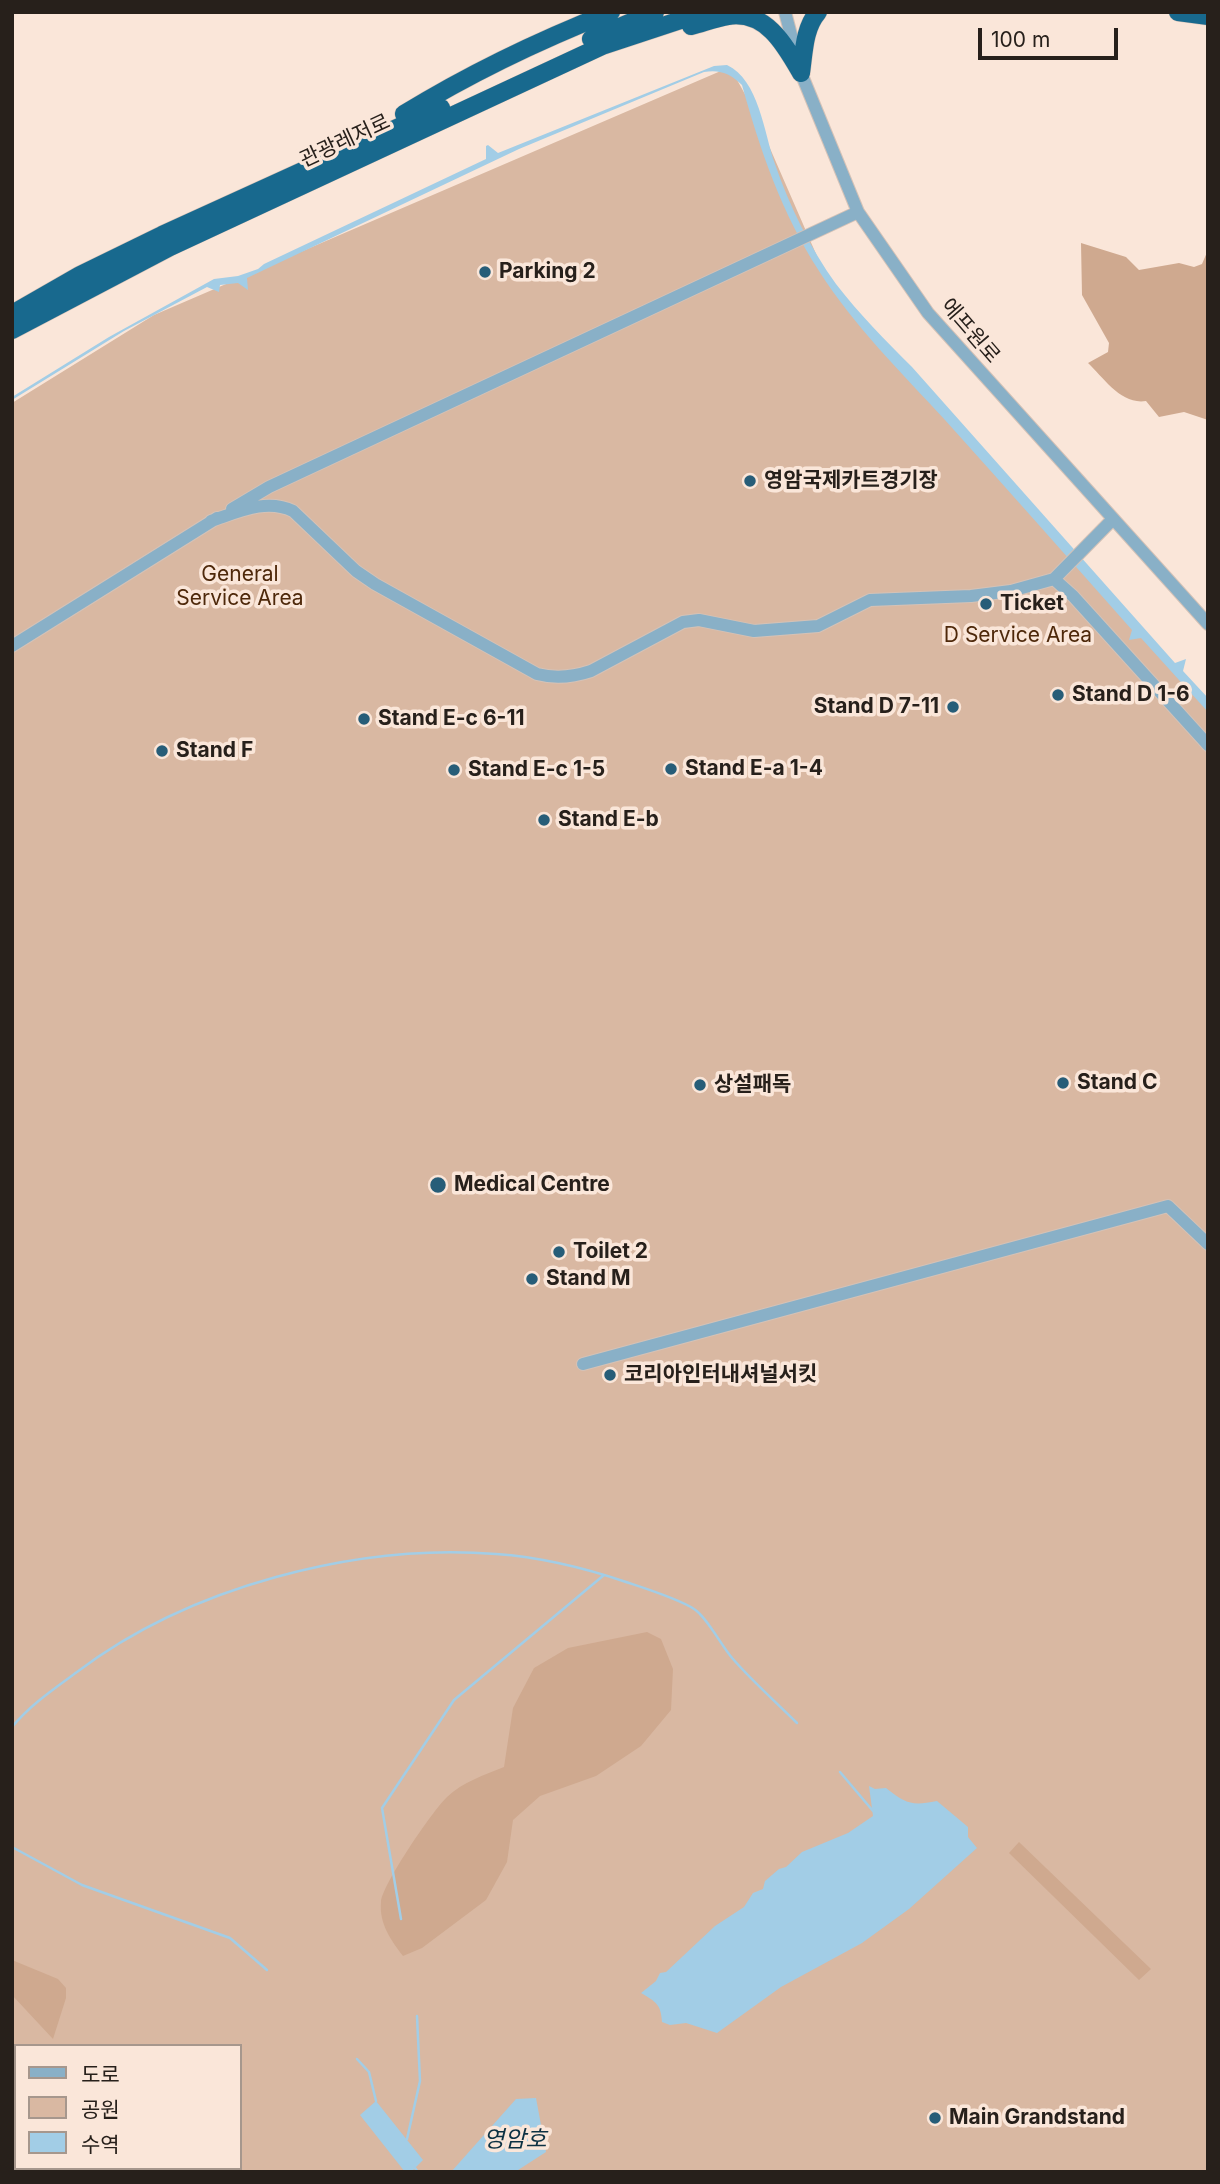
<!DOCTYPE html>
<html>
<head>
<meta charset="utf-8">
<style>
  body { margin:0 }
  #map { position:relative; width:1220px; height:2184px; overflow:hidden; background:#fae6d9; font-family:Inter,"Noto Sans KR",sans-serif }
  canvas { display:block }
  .frame { position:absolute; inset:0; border:14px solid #27201b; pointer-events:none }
  .legend { position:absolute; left:14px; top:2044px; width:228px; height:126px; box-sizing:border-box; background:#fae6d9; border:2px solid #a6978d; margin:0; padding:9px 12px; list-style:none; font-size:21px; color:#27201b }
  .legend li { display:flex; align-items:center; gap:14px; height:35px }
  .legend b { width:35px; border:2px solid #a6978d }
  .scale { position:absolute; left:978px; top:28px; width:140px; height:32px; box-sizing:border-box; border:4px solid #27201b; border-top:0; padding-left:9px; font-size:21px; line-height:24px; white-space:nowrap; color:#27201b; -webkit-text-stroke:5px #fae6d9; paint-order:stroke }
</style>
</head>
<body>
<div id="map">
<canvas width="1220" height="2184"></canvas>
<div class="frame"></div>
<ul class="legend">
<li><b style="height:9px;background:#89b0c7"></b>도로</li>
<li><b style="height:19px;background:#d9b8a2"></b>공원</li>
<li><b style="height:19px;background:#a2cde6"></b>수역</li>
</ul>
<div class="scale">100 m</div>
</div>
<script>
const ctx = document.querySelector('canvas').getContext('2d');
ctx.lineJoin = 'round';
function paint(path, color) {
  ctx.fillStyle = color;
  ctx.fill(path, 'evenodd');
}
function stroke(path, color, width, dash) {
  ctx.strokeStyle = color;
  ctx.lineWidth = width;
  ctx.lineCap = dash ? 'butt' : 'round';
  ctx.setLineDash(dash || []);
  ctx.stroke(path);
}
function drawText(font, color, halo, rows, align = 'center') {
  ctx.font = font + ' Inter,"Noto Sans KR",sans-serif';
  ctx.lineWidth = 7;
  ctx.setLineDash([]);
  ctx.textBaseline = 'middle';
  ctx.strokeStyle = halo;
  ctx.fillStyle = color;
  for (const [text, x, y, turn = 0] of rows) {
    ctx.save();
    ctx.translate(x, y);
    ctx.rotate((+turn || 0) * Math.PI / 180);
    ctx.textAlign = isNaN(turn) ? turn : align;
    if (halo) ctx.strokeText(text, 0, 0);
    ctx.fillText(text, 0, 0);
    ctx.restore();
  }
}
paint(new Path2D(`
  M730,67L752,107L830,286L1208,705V2172H12V403L154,315ZM16,2046H240V2168H16Z`), '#d9b8a2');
paint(new Path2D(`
  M1081,243L1126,257L1139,270L1179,263L1194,267L1202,264L1208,250V420L1184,412L1159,417L1146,401C1121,405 1104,378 1088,363L1108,352L1109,343L1082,295Z
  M647,1632L661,1639L673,1669L671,1710L641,1746L596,1776L540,1796L513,1820L507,1862L486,1900L422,1948L403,1956C391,1940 379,1924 381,1902C382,1885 433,1810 447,1797C463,1782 484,1775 504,1767L513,1708L534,1668L568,1648Z
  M1019,1842L1151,1969L1139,1980L1009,1853Z
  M12,1960L58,1979L66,1988V1998L53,2039L12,1995Z`), '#cfa98f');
paint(new Path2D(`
  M727,65C759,80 764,133 775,164C789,205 810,248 836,284C859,314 886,341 912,367L1175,663L1186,659L1183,671L1208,698V712L1141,638L1129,640L1132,630C1070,560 1008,490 945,420C901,372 854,326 819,271C782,214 760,150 742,85C731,74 720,69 704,72L519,149L247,278L248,290L238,283L220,285L219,292L207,287L124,331L12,400V397L109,337L214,279L238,276L258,269L264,264L486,159V146L488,145L498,153L714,66Z
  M869,1786L875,1789L886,1788C906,1804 912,1806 937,1801L968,1827V1837L977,1848L909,1909L862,1943L781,1987L717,2033L686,2023L670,2025L662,2022C661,2004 656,2002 641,1993L656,1981L660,1973L666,1972L715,1926L744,1907L753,1893L763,1889L765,1881L779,1869L786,1867L802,1852L848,1833L873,1816Z
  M536,2098L546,2152L515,2172H451L516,2099Z
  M376,2101L423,2160L411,2172H405L360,2115Z`), '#a2cde6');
stroke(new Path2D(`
  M12,1727C30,1705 54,1689 77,1672C189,1587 356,1543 496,1554C539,1557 585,1568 626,1582C644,1588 679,1599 694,1609C707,1617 722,1647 733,1659C753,1682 776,1702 797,1723
  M840,1772L873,1811
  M12,1847L82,1885L230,1938L267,1970
  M401,1919L382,1808L454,1700L604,1575
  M357,2059L369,2072L376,2101
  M407,2139L420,2081L417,2016
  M415,2168L418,2172`), '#a2cde6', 2.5);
const minor = new Path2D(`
  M785,12L801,73L858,212L928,313L1208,624
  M232,509L269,487L858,212
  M211,521C238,512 266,498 293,511L356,571L375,584L537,674C556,679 573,677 591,671L683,622L699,620L754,631L818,626L870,600L971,596L1011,591L1054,579L1113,519
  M1054,579L1073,596L1208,745
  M12,646L217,518
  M583,1364L1168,1206L1208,1244`);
const highway = new Path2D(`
  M1178,12L1208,16
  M691,26C703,23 716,18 728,16C766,10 785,45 801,73
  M591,39L655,12
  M801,73C804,52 804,28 818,12
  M404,114C469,74 540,40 611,12
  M12,314L80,275L162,235L441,108
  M12,330L170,247L602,46L705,12`);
stroke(minor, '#d4c2b7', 14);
stroke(highway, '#d4c2b7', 19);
stroke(minor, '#89b0c7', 12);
stroke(highway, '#18698e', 18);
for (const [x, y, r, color] of [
  [485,272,7,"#275d78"],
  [750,481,7,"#275d78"],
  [986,604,7,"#275d78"],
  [1058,695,7,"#275d78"],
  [953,707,7,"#275d78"],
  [364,719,7,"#275d78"],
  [162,751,7,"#275d78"],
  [671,769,7,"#275d78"],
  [454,770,7,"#275d78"],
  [544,820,7,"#275d78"],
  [1063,1083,7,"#275d78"],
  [700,1085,7,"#275d78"],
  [438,1185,9,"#275d78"],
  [559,1252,7,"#275d78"],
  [532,1279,7,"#275d78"],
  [610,1375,7,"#275d78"],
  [935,2118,7,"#275d78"]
]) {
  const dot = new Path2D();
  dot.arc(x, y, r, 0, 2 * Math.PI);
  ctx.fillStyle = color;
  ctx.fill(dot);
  stroke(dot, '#fae6d9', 2.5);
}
drawText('21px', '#27201b', '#fae6d9', [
  ["관광레저로",345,141,-25],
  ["에프원로",970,331,49]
]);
drawText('bold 21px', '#27201b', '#fae6d9', [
  ["Parking 2",499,272],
  ["영암국제카트경기장",764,481],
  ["Ticket",1000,604],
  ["Stand D 1-6",1072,695],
  ["Stand D 7-11",939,707,"right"],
  ["Stand E-c 6-11",378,719],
  ["Stand F",176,751],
  ["Stand E-a 1-4",685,769],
  ["Stand E-c 1-5",468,770],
  ["Stand E-b",558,820],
  ["Stand C",1077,1083],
  ["상설패독",714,1085],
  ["Medical Centre",454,1185],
  ["Toilet 2",573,1252],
  ["Stand M",546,1279],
  ["코리아인터내셔널서킷",624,1375],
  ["Main Grandstand",949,2118]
], 'left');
drawText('21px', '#4e280a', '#fae6d9', [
  ["General",240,575],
  ["Service Area",240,599],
  ["D Service Area",1018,636]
]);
drawText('italic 23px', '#0c3143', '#fae6d9', [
  ["영암호",515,2140]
]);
</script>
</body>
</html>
